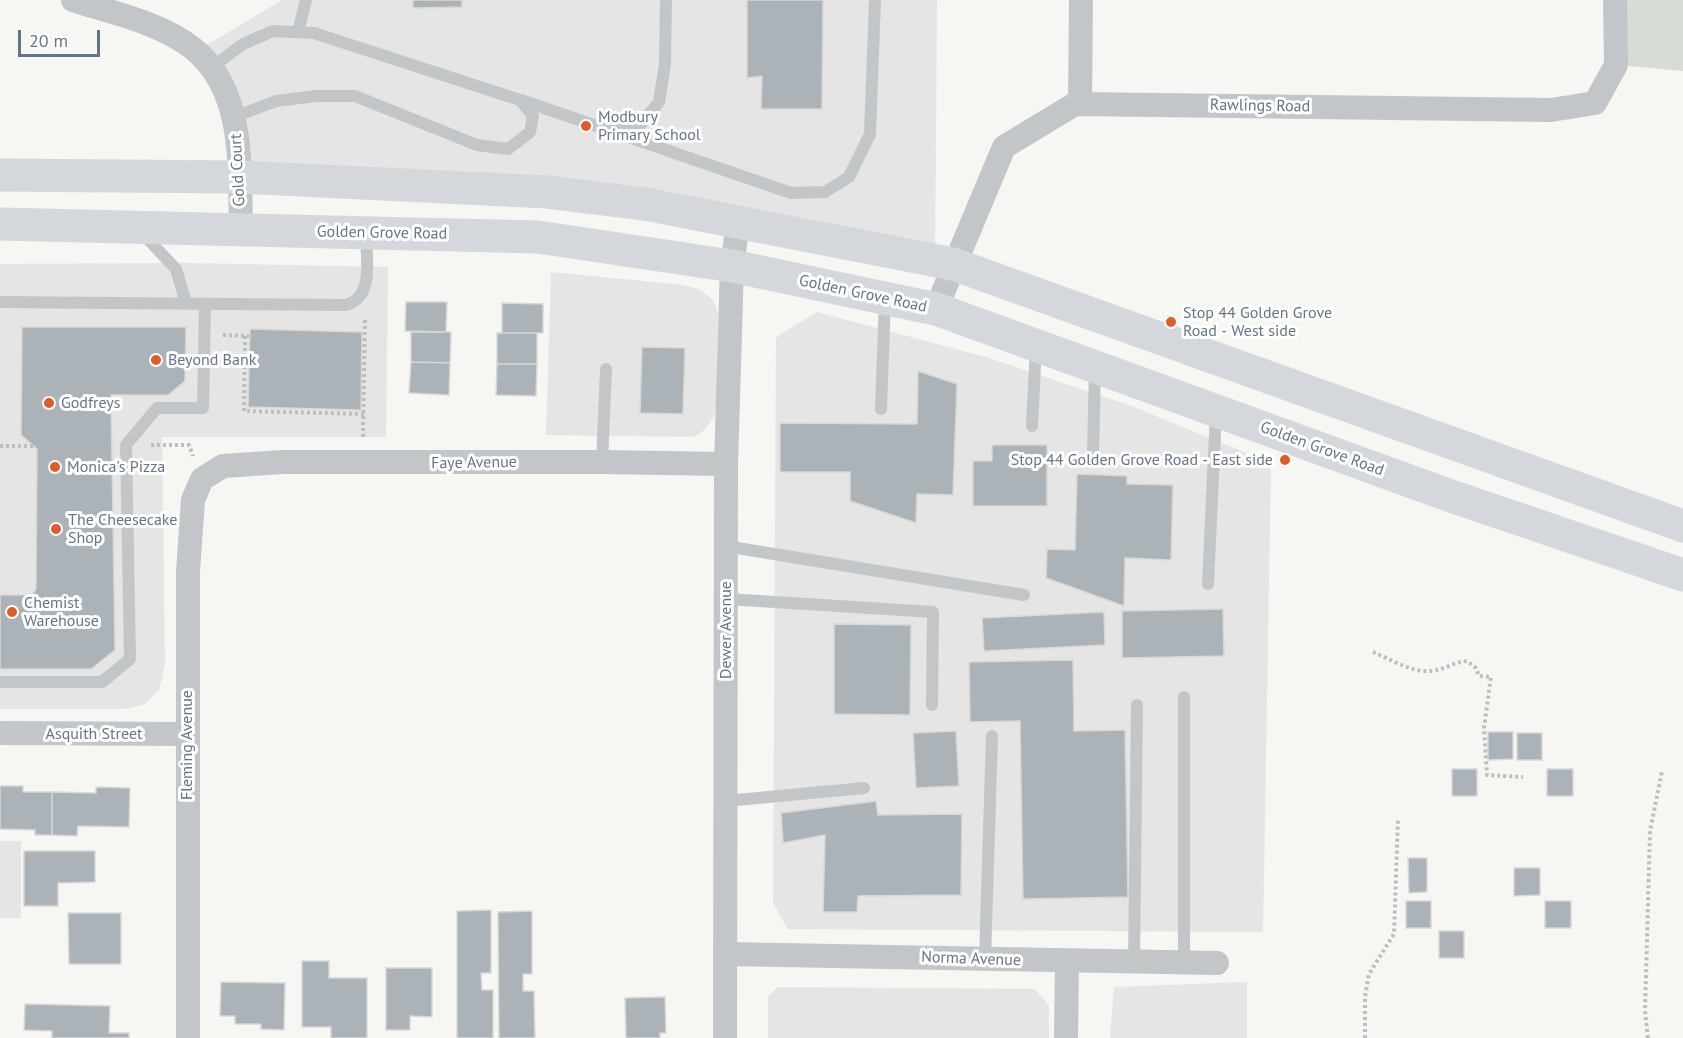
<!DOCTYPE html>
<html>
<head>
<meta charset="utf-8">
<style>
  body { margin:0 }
  #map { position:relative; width:1683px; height:1038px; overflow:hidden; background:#f6f6f3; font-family:"PT Sans",sans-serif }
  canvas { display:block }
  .scale { position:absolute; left:18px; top:30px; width:82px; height:27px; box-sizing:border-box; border:3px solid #667584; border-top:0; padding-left:8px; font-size:18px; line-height:21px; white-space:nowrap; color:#667584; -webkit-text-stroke:4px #fff; paint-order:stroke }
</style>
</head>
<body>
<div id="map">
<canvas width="1683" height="1038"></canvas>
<div class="scale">20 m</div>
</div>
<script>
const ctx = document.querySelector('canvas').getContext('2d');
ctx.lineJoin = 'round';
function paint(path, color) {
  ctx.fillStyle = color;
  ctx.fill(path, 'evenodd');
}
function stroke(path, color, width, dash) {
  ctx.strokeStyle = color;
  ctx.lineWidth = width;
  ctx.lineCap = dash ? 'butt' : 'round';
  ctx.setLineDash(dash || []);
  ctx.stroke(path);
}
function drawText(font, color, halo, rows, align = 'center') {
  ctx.font = font + ' "PT Sans",sans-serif';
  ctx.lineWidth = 6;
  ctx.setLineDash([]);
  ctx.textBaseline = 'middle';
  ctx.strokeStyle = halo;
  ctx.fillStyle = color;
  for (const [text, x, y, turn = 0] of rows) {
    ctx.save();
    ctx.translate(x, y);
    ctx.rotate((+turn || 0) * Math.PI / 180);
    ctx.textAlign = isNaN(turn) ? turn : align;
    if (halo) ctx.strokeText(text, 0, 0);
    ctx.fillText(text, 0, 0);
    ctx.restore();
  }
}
paint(new Path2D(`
  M282,0H937L935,260L738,222L239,177L238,135L197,51Z
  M185,263L388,267L386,437H162L165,664L159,690L145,704L125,709H0V264Z
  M551,272L684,285L701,290L713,300L718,313L717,404L713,418L704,431L693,437L546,435Z
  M817,312L986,357L1129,405L1271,463L1263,932L788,929L773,903L776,337Z
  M0,841H21V918H0Z
  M1247,982V1038H1110L1114,987Z
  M778,987L1035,989L1049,1006V1038H768V996Z`), '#e4e5e4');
paint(new Path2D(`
  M1615,0H1683V71L1616,65Z`), '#d7ddd4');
const building = new Path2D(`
  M413,0H462V7L413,8Z
  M747,0H823L822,109H761L762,76L747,78Z
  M406,302H447L446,332L405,331Z
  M502,303L543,304V333H502Z
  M22,327H186L185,381L168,395H111L115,650L91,669H0V595H32L36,589L37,449L21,435Z
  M250,329L362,332L361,410L248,407Z
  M411,332H451L450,363L411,362Z
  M497,333H537V364H497Z
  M642,347L685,348L683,414L640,413Z
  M411,362L450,363L449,395L409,393Z
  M497,364H537L536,396L496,395Z
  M918,371L957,384L953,495L917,494L916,523L850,501V472H780V423L917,424Z
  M992,445H1047V506H973V461H992Z
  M1077,474L1127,476V484L1173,485L1171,560L1125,558L1124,606L1046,578L1047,549L1075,550Z
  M1223,609L1224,656L1122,658V611Z
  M1104,612L1105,645L984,651L982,618Z
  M834,624L911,625L910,715L834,714Z
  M1073,660L1074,731L1125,730L1128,897L1023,899L1020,721L970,722L969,662Z
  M956,731L959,786L916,788L913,733Z
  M1488,732H1513V759L1488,760Z
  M1517,733H1542V760H1517Z
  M1452,769H1477V796H1452Z
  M1547,769H1573V796H1547Z
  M0,786H23V792H52V835H35V830L0,829Z
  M96,787L130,788L129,827L78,826L77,836L52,835V792L96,793Z
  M876,801L878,815L962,814L961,895L858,896L857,912H823L825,835L783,843L781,813Z
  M24,851H95V882L58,883V906H24Z
  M1408,858H1427V892L1409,893Z
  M1514,868H1540V895L1514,896Z
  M1406,901H1431V928H1406Z
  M1545,901H1571V928H1545Z
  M491,910V973H481L482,990H493V1038H457V911Z
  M532,911V974H523V991H534L535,1038H499L498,912Z
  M68,913H121V964H69Z
  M1439,931H1464V958H1439Z
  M302,961H329V978H367V1038H331V1027H302Z
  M386,968H432V1017L410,1016V1030H386Z
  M221,982L285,983L284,1030L261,1029V1024H235V1016H220Z
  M665,997L666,1033H660V1038H626L625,998Z
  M25,1004L110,1006L109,1033H129V1038H52V1031L24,1030Z`);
paint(building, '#abb2b8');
stroke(building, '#d8d8d6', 1.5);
stroke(new Path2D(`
  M223,335L249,336
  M245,336L244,411L364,414
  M363,437L365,318
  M151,445H189L193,456
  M0,446H33
  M1373,652C1390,659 1412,673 1431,671C1444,670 1454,662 1467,661L1476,668L1479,676L1491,677L1484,728L1487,775L1523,777
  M1365,1038V997L1369,974L1394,934L1398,818
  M1648,1038L1645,1011L1650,831L1662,771`), '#bcbec0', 4, [3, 3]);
stroke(new Path2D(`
  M298,32L306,0
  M211,68L243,44L273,31L314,33L520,100L533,116L530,132L508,149L477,145L355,96H316L276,101L234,117
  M521,100L791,193L825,192L849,177L870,134L875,0
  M614,130L638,128L659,102L665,64L666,0
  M142,233L176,269L186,303
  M0,302L346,305C375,297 366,258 366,233
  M881,409L885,299
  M1032,426L1036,346
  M1093,454L1095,368
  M602,462L606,369
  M725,546L1024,595
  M1208,584L1216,412
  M727,599L933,612L932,705
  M0,682H102L130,659L126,445L157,408H203L205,304
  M726,801L864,788
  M985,959L992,736
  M1134,963L1137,705
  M1184,963V697`), '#c2c6c9', 12);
stroke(new Path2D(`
  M73,0C110,12 152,21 184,42C247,82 239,166 241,230
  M1080,104L1081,0
  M936,309L1004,147L1075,104L1551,110L1595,103L1616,65L1615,0
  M0,733L187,734
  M725,954L1217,963
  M188,1038V572L193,500L202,479L223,466L283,462H602L726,464
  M725,1038L726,464L732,266L738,222
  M1066,1038L1067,962`), '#c2c6c9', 24);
stroke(new Path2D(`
  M0,175L239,177L547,192L645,204L953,264L1683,526
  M0,224L538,237L732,266L936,309L1448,495L1683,575`), '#d4d8dc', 33);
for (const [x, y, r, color] of [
  [586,126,6,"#e15c28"],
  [1171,322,6,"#e15c28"],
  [156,360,6,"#e15c28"],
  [49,403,6,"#e15c28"],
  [1285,460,6,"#e15c28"],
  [55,467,6,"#e15c28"],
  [56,529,6,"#e15c28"],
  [12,612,6,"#e15c28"]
]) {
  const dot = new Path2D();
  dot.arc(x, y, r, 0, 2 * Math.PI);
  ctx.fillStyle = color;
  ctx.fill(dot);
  stroke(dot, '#fff', 2);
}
drawText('16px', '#667584', '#fff', [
  ["Rawlings Road",1260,106,1],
  ["Gold Court",238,170,-93],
  ["Golden Grove Road",382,233,1],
  ["Golden Grove Road",863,294,12],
  ["Golden Grove Road",1322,449,20],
  ["Faye Avenue",474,463,-1],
  ["Dewer Avenue",726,630,-90],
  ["Asquith Street",94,734],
  ["Fleming Avenue",187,745,-90],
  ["Norma Avenue",971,959,2]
]);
drawText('16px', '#667584', '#fff', [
  ["Modbury",598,117],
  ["Primary School",598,135],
  ["Stop 44 Golden Grove",1183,313],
  ["Road - West side",1183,331],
  ["Beyond Bank",168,360],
  ["Godfreys",61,403],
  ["Stop 44 Golden Grove Road - East side",1273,460,"right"],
  ["Monica's Pizza",67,467],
  ["The Cheesecake",68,520],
  ["Shop",68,538],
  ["Chemist",24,603],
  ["Warehouse",24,621]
], 'left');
</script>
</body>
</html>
